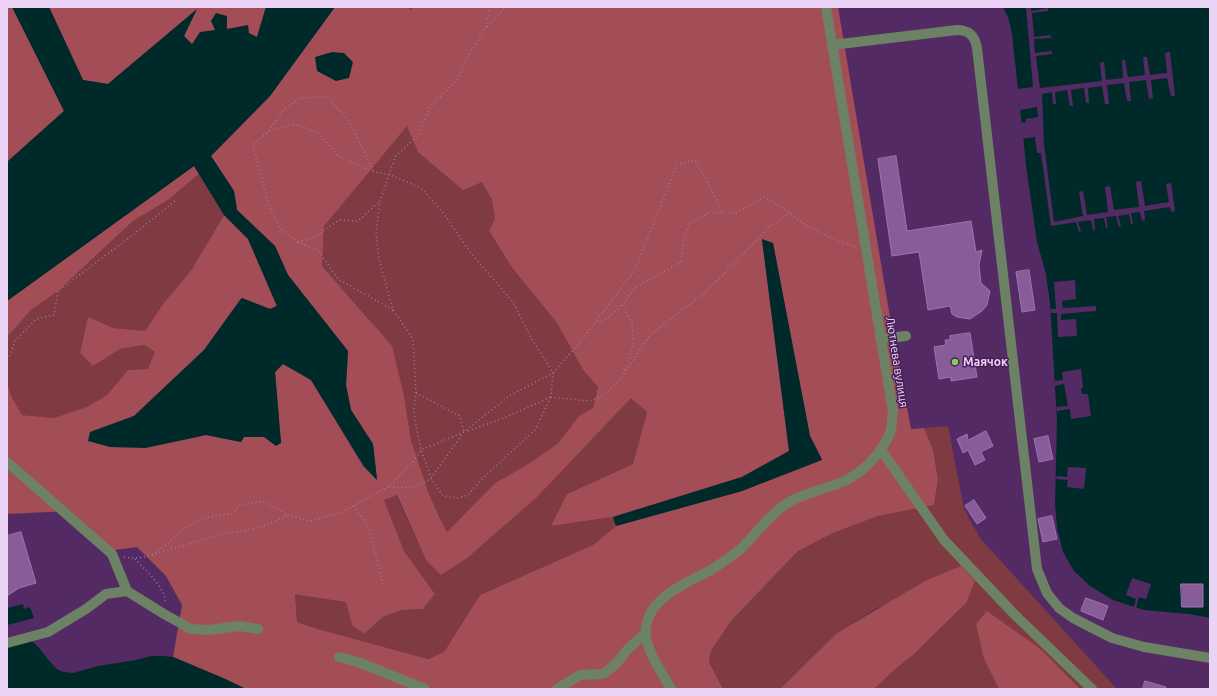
<!DOCTYPE html>
<html>
<head>
<meta charset="utf-8">
<style>
  body { margin:0 }
  #map { position:relative; width:1217px; height:696px; overflow:hidden; background:#532a63; font-family:Ubuntu,sans-serif }
  canvas { display:block }
  .frame { position:absolute; inset:0; border:8px solid #ebd3f5; pointer-events:none }
</style>
</head>
<body>
<div id="map">
<canvas width="1217" height="696"></canvas>
<div class="frame"></div>
</div>
<script>
const ctx = document.querySelector('canvas').getContext('2d');
ctx.lineJoin = 'round';
function paint(path, color) {
  ctx.fillStyle = color;
  ctx.fill(path, 'evenodd');
}
function stroke(path, color, width, dash) {
  ctx.strokeStyle = color;
  ctx.lineWidth = width;
  ctx.lineCap = dash ? 'butt' : 'round';
  ctx.setLineDash(dash || []);
  ctx.stroke(path);
}
function drawText(font, color, halo, rows, align = 'center') {
  ctx.font = font + ' Ubuntu,sans-serif';
  ctx.lineWidth = 3;
  ctx.setLineDash([]);
  ctx.textBaseline = 'middle';
  ctx.strokeStyle = halo;
  ctx.fillStyle = color;
  for (const [text, x, y, turn = 0] of rows) {
    ctx.save();
    ctx.translate(x, y);
    ctx.rotate((+turn || 0) * Math.PI / 180);
    ctx.textAlign = isNaN(turn) ? turn : align;
    if (halo) ctx.strokeText(text, 0, 0);
    ctx.fillText(text, 0, 0);
    ctx.restore();
  }
}
paint(new Path2D(`
  M407,125L418,152L482,182L492,200L495,219L489,231L513,269L557,323L583,370L598,387L593,408L580,415L558,443L530,463L495,483L447,532L429,494L411,440L404,396L368,318L322,266L324,225Z
  M199,174L224,215L192,269L163,304L145,331L113,328L88,318L80,353L93,366L120,349L145,345L156,352L148,369L128,370L107,395L87,407L54,418L22,415L11,398L7,384V337L31,310L58,291L133,221L168,200Z
  M631,397L647,412L633,464L567,494L552,526L613,517L616,526L593,545L480,595L444,652L428,659L318,629L297,622L295,593L311,597L346,602L352,625L364,634L383,617L401,610L423,609L435,594L404,551L384,500L396,495L426,560L536,497Z
  M948,426L964,509L980,538L1117,689H1080L1042,650L988,612L984,659L999,689H874L893,671L914,654L966,603L879,607L837,633L780,689H723L709,662L711,651L731,621L798,551L833,533L878,516L934,505L938,478L933,450L924,428Z`), '#803b42');
paint(new Path2D(`
  M7,7H12L64,111L7,162Z
  M49,7H266L257,37C245,32 226,25 214,31C206,35 199,40 192,45L184,36L196,10L108,84L83,80Z
  M335,7H407L411,9L413,7H838L892,329L911,429L924,428L933,450L938,479L934,505L878,516L833,533L798,551L731,621L711,651L709,662L723,689H246L223,678L173,657L182,605L166,576L137,547L114,550L70,511L7,514V384L12,398L22,415L54,418L87,407L107,395L128,370L148,369L155,352L145,345L120,349L93,366L80,353L88,317L113,328L145,331L163,304L192,269L224,215L248,239L277,306L270,309L241,298L204,350L134,416L113,424L145,448L206,435L241,442L244,437H264L281,443L275,372L283,364L311,380L363,466L377,480L373,444L351,410L346,385L348,351L288,275L275,246L237,210L234,191L211,156L270,96ZM407,126L418,152L463,190L482,182L492,200L495,219L489,231L513,269L557,323L583,370L598,387L593,408L580,415L558,443L530,463L495,483L447,532L439,516L429,494L411,440L404,396L392,346L322,266L324,226ZM762,240L773,243L810,436L822,459L742,491L616,526L593,545L480,595L444,652L428,659L318,629L297,622L295,594L311,597L346,602L352,625L364,634L383,617L401,610L423,609L435,594L404,551L384,500L397,495L426,560L441,575L467,558L537,497L631,398L647,412L633,464L567,494L551,526L613,517L742,477L789,451Z
  M194,166L199,174L168,200L133,221L58,291L31,310L7,337V301Z
  M961,566L975,581L966,603L914,654L893,671L874,689H780L837,633L925,581Z
  M987,611L1042,650L1080,689H999L984,659L976,624Z`), '#a34e56');
paint(new Path2D(`
  M12,7H49L83,80L108,84L197,9L184,36L192,44L200,32L215,30L211,21L216,13L227,16V29L248,25L249,33L257,37L266,7H335L270,96L211,156L234,191L237,210L275,246L288,275L348,351L346,385L351,410L373,444L377,480L364,466L311,380L283,364L275,372L281,443L276,446L264,437H244L241,442L206,435L145,448L110,447L88,441L90,432L134,416L204,350L242,298L270,309L277,306L248,239L224,215L194,166L7,301V162L64,111Z
  M1003,7H1210V618L1189,614L1144,610L1113,600L1090,586L1074,571L1063,552L1057,528L1055,503L1057,421L1050,304L1046,274L1037,242L1027,173L1012,34L1008,17Z
  M332,52L344,53L353,62L349,78L336,81L317,71L315,57Z
  M762,239L773,243L810,436L822,460L742,491L616,526L613,517L742,477L789,451Z
  M23,604L24,609L30,607L34,618L7,625V608Z
  M31,640L39,648L51,663L58,670L64,672L73,673L98,666L136,660L151,656H163L173,657L223,678L246,689H7V645Z`), '#00292a');
paint(new Path2D(`
  M1026,7H1031V11L1048,8V11L1032,13L1034,37L1051,35V38L1034,39L1035,53L1052,51V54L1036,56L1040,88L1102,81L1100,63L1104,62L1106,80L1123,78L1122,60H1125L1128,77L1145,75L1143,57H1147L1150,75L1167,73L1165,53L1170,52L1175,96H1171L1167,78L1151,80L1153,98L1149,99L1146,80L1129,82L1131,101H1127L1124,83L1107,85L1109,104H1105L1102,86L1088,88L1089,103H1086L1084,88L1071,90L1073,106H1070L1067,90L1055,92L1056,104H1053L1052,92L1042,94L1044,144L1054,222L1083,216L1079,192L1083,191L1087,215L1108,212L1105,187L1110,186L1114,210L1139,207L1136,182L1141,181L1145,206L1169,202L1166,184L1171,183L1175,211L1171,212L1170,207L1144,211L1145,220L1142,221L1140,212L1131,213L1133,224H1131L1129,214L1118,216L1121,226L1119,227L1116,216L1106,217L1108,228H1106L1104,218L1094,219L1095,230H1093L1091,220L1078,222L1081,231L1079,232L1076,222L1051,226L1041,153H1037L1035,137L1021,139L1019,123L1026,122V119L1038,117L1037,107L1020,110L1017,89L1033,87Z
  M1075,280L1076,299L1062,301L1063,308L1096,306V311L1061,314V320L1076,319L1077,336L1058,337L1057,313H1051V309H1056L1054,282Z
  M1081,369L1083,388H1081L1082,394H1088L1091,416L1071,419L1070,409L1057,411L1056,407L1068,406L1064,384L1055,386L1054,381L1063,380L1062,372Z
  M1068,467L1086,468L1084,489L1067,487L1068,480L1056,479L1057,476L1067,477Z
  M1132,578L1151,584L1146,599L1139,597L1136,608L1134,607L1136,599L1126,595Z`), '#532a63');
const building = new Path2D(`
  M896,156L907,231L971,221L976,252L982,250L979,265L981,283L990,291L987,305L982,311L970,319L957,317L952,314L950,306L928,310L919,252L892,256L878,159Z
  M1029,270L1035,310L1022,312L1016,272Z
  M970,333L977,377L951,381V377L939,379L934,347L946,345L945,340H950V336Z
  M986,431L993,446L981,452L985,460L975,465L968,450L963,453L957,439L967,434L968,440Z
  M1048,436L1053,459L1039,462L1034,439Z
  M974,500L986,518L977,524L965,506Z
  M1052,516L1057,539L1043,542L1038,519Z
  M21,532L36,583L19,588L7,596V536Z
  M1181,584H1203V607H1182Z
  M1086,598L1108,606L1103,620L1081,611Z
  M1145,681L1166,687V689H1143Z`);
paint(building, '#885c99');
stroke(building, '#9f72b1', 1);
stroke(new Path2D(`
  M487,27L504,9L509,7
  M269,131L283,110L301,98L328,97L350,123L374,172
  M298,242L313,238L339,220L358,221L380,201
  M393,310L338,279L318,250L297,242L280,228L270,208L261,176L253,145L269,131L294,124L319,133L338,156L374,172L388,174L421,188L444,214L470,252L513,302L530,336L553,373L581,341L634,271L677,165L695,160L705,177L723,213
  M594,324L608,318L622,305
  M7,359L9,358L15,341L36,319L54,315L58,291L134,234L175,201
  M624,374L650,335L706,292L770,226L790,213
  M416,393L460,416L464,432
  M468,431L504,418L551,397
  M464,432L431,478L421,450L415,420L414,407L416,393L413,339L393,310L379,259L376,232L380,201L395,157L418,135L430,107L458,79L467,58L486,27L487,18L491,7
  M389,487C409,487 413,490 431,478L443,496L458,498L468,495L483,478L535,430L551,397
  M354,506L369,528L383,584
  M152,555L225,533L237,532L262,527L288,515
  M124,557C159,564 169,535 196,522C208,516 220,515 232,514L240,505L262,501L288,515L311,521L342,512L388,487L412,463L421,450L464,432L509,396L553,373L551,397L589,401L603,396L621,379L630,358L633,343L632,322L622,305L635,288L681,262L684,238L690,223L709,213H736L765,197L790,213L802,223L831,238L856,247
  M135,559C145,570 166,588 165,602`), '#9a79a7', 1.5, [1, 3]);
stroke(new Path2D(`
  M832,45L957,30C969,30 975,36 977,48L1037,569L1047,593L1059,608L1073,618L1112,638L1144,647L1210,658
  M880,339L906,336
  M881,450L944,540L1014,614L1092,689
  M7,462L112,554L127,591L164,614L191,629L208,630L240,626L258,629
  M7,643L48,632L86,609L106,594L127,591
  M339,657L358,662L425,689
  M557,689L580,675L603,674L616,664L627,650L645,633
  M671,689C661,670 640,644 647,622C654,595 689,582 711,570C720,564 730,558 738,551C743,548 747,542 751,538C762,526 772,513 786,504C803,493 823,490 842,482C862,474 882,453 890,433C892,427 892,419 893,412L826,7`), '#6d8164', 10);
for (const [x, y, r, color] of [
  [955,362,4,"#80d051"]
]) {
  const dot = new Path2D();
  dot.arc(x, y, r, 0, 2 * Math.PI);
  ctx.fillStyle = color;
  ctx.fill(dot);
  stroke(dot, '#481f58', 1.5);
}
drawText('12px', '#ebd3f5', '#481f58', [
  ["Лютнева вулиця",897,362,81]
]);
drawText('bold 12px', '#ebd3f5', '#481f58', [
  ["Маячок",963,362]
], 'left');
</script>
</body>
</html>
